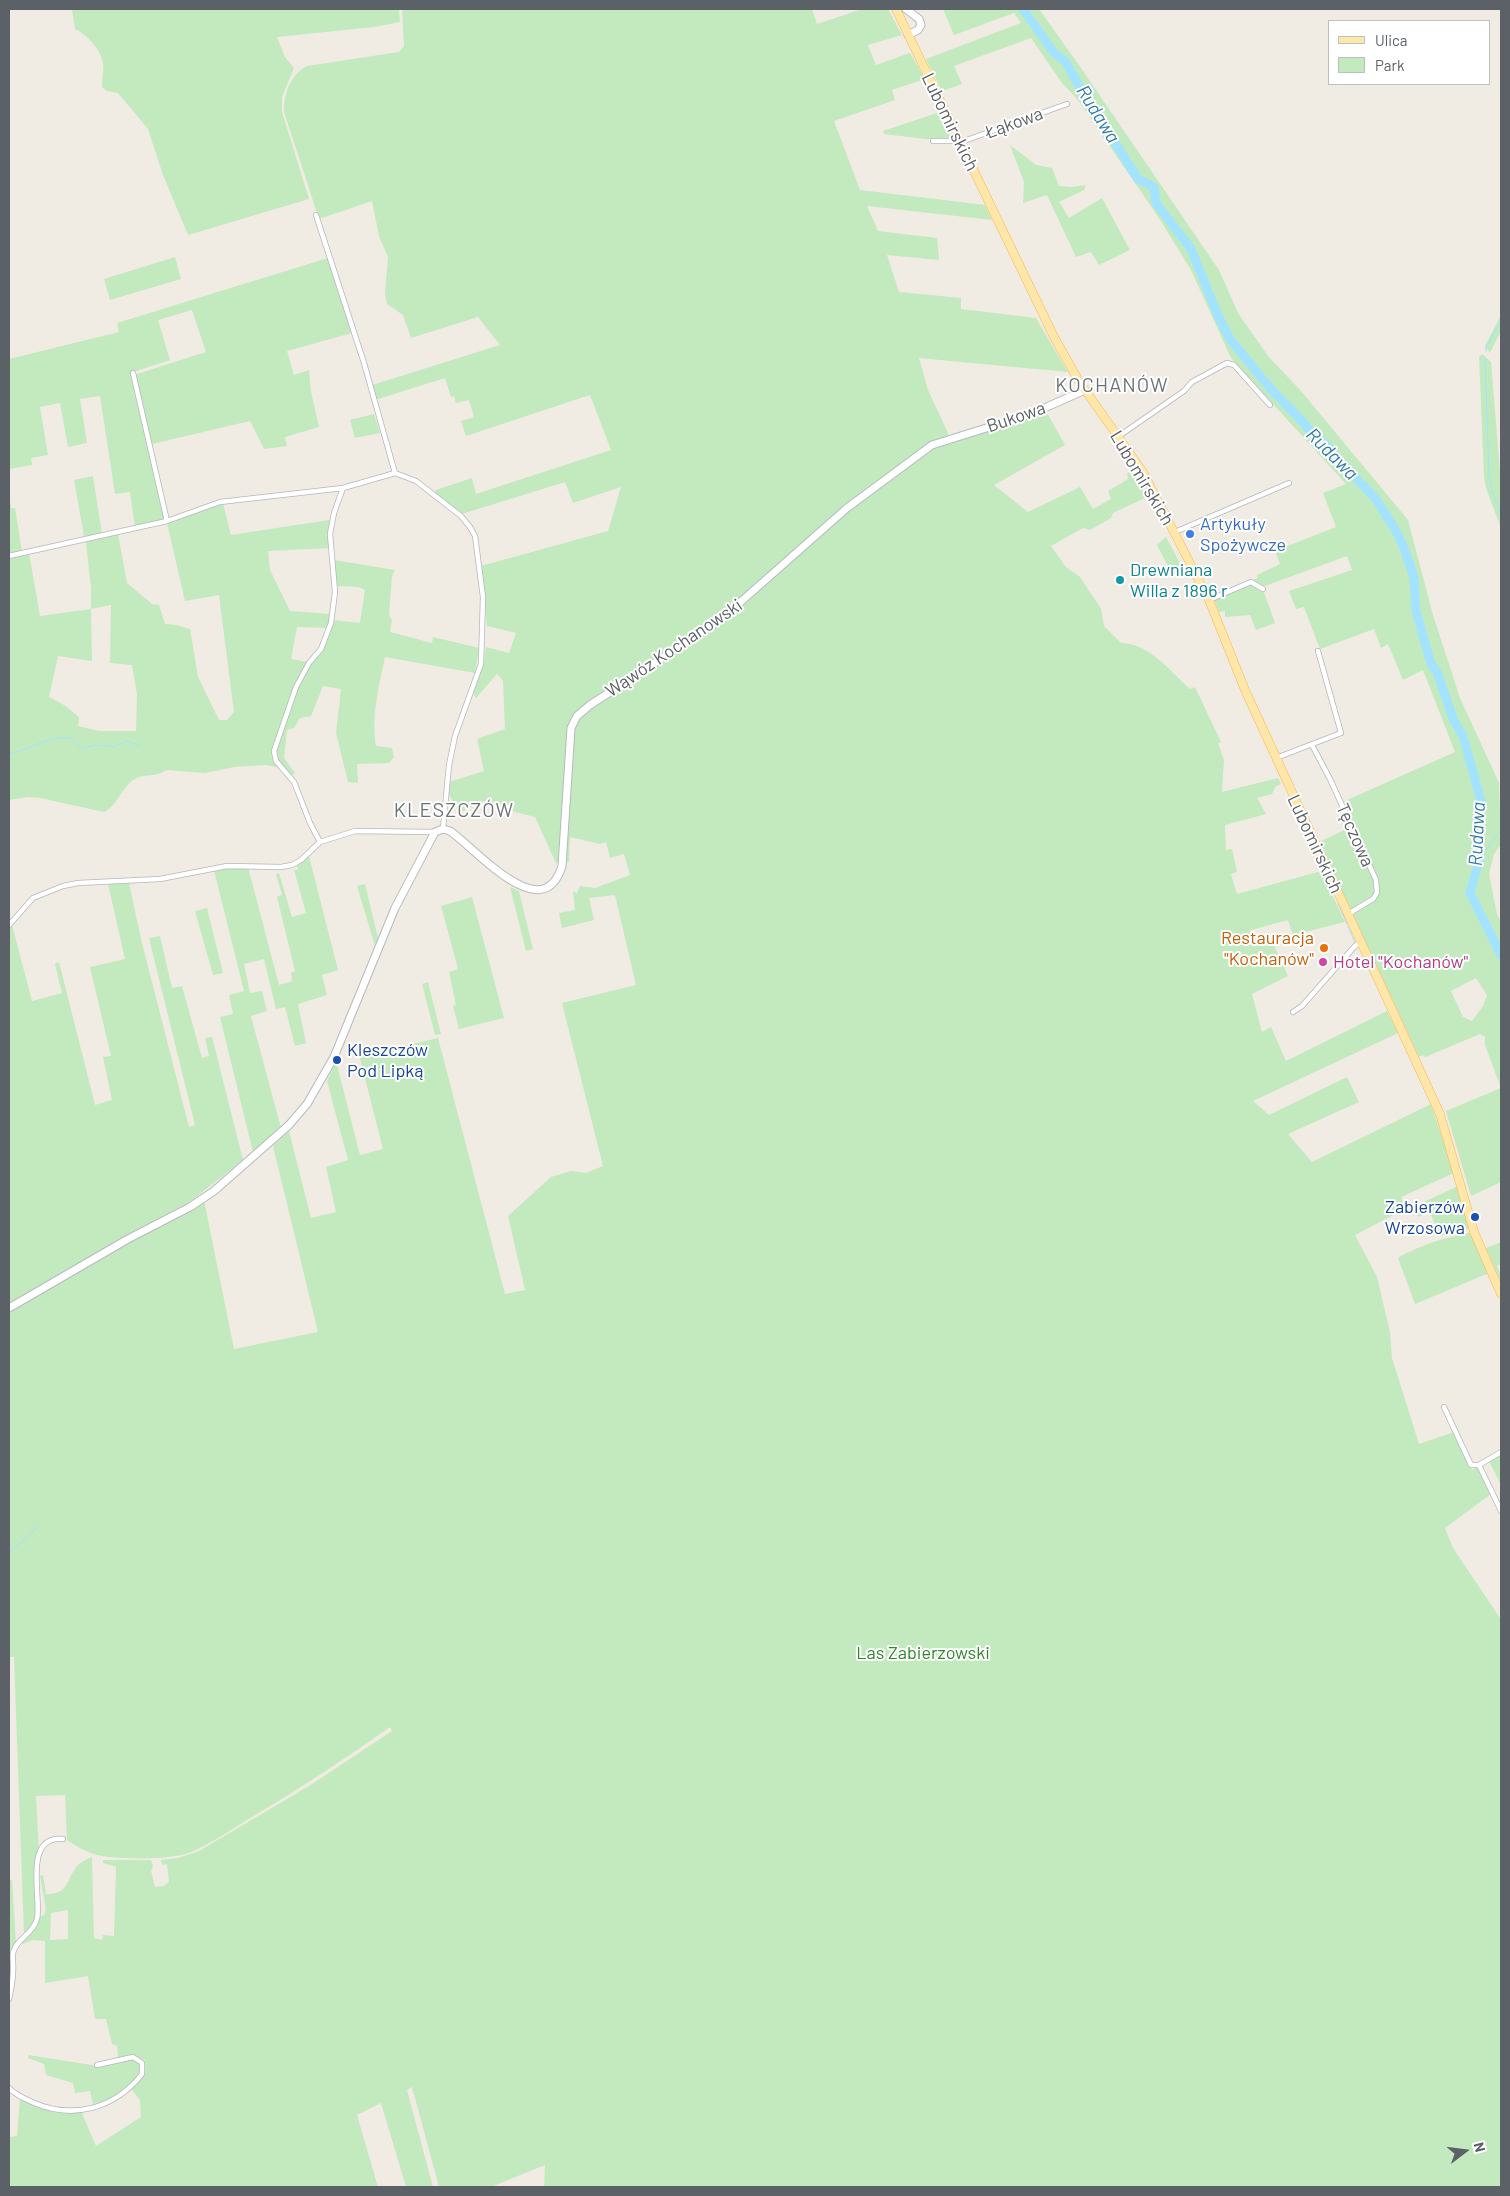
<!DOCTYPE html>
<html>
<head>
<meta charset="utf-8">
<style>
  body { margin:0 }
  #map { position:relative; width:1510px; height:2196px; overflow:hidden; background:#f0ebe3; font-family:Barlow,sans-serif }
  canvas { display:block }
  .frame { position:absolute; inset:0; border:10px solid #5b6166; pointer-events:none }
  .legend { position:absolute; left:1328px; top:20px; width:162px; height:65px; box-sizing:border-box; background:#fff; border:1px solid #bdc0c2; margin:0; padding:6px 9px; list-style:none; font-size:15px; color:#5b6166 }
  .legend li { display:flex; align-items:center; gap:10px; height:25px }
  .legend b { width:25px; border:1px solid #bdc0c2 }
  .north { position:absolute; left:1440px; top:2126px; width:50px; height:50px; -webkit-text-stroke:4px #fff; paint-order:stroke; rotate:75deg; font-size:14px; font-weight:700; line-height:20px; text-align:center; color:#5b6166 }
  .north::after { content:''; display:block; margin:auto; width:18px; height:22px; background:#5b6166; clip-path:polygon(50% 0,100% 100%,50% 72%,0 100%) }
</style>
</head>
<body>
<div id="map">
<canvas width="1510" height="2196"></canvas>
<div class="frame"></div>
<ul class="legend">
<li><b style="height:6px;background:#ffe6a9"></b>Ulica</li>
<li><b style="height:14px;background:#c3eabe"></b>Park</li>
</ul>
<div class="north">N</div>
</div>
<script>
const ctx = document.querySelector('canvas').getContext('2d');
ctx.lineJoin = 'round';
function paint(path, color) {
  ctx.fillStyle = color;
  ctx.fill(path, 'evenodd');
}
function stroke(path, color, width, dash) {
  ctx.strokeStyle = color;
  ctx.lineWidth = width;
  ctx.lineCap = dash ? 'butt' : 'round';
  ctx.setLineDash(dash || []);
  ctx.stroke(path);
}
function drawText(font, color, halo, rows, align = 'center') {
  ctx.font = font + ' Barlow,sans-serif';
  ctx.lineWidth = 4;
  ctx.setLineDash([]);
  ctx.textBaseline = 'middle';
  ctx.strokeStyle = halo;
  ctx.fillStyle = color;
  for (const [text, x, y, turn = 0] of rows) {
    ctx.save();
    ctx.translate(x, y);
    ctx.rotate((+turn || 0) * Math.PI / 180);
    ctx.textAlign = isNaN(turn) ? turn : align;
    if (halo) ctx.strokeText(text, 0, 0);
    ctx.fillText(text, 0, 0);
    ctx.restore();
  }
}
paint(new Path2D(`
  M72,9H399L400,22L374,27L277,37L285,57L294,68L282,97V112L309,199L188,235L163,175L148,129L118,93L107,91L102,87C102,79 104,70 103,63C101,49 86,34 75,29Z
  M402,9H812L817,24L862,9H888L902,35L868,45L876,65L910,53L925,79L892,90L895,100L834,121L860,190L985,205L992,220L867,206L878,231L937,238L939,260L887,255L899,292L961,298V309L1036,318L1068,372L919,358L928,390L948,433L949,441L1046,411L1065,445L994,485L1028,512L1080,487L1093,509L1111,499L1108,491L1128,479L1127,473L1136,468L1149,496L1113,513L1111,518L1090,530L1083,528L1051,546L1066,567L1080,577L1101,609L1104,626L1121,643C1149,643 1171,672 1190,689L1195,687L1221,742L1218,743L1224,760L1222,792L1278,778L1281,784L1275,787L1272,794L1257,798L1266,814L1225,825L1226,850L1232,849L1237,872L1231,874L1237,894L1321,871L1345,922L1293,935L1288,920L1251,930L1254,945L1272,941L1288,976L1252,994L1262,1032L1271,1027L1286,1061L1387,1011L1398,1033L1253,1101L1269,1115L1347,1077L1359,1102L1288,1134L1312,1162L1431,1104L1454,1173L1401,1197L1405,1209L1355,1235L1377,1277L1390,1332L1392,1358L1419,1444L1454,1432L1472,1470L1479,1466L1491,1494L1445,1528L1453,1548L1500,1618L1501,1617V2187H544L545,2165L491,2187H439L412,2087L407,2090L433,2187H406L381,2103L357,2115L378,2187H9V2137L17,2136L20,2098L55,2112L82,2113L96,2146L141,2117L140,2100L131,2089L145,2070V2060L130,2055L118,2058L117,2046L112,2044L106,2019H95L88,1976L45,1983V1941L33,1940L23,1944L21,1942L31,1934L39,1917L44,1915L46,1909L40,1876L43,1875L46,1894C69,1895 66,1879 78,1865C82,1861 88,1859 92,1857L94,1938L102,1940L103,1935L114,1936L116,1867L103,1863V1860H151L153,1866L151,1871L155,1887L164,1886L169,1882L167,1864L162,1865L161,1860L178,1858L199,1851L309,1786L392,1731L390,1727C345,1759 299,1789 252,1817C232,1829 211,1844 189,1853C170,1860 113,1860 94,1854C84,1851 76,1846 67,1840L65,1795L36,1796L39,1852L34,1877L36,1913L33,1926L24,1935L14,1657H9V1310L128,1240L204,1200L234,1349L318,1332L273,1146L289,1131L311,1218L336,1212L326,1167L348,1160L327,1081L336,1061L360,1155L383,1149L357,1047L376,1053L438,1038L505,1294L525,1290L508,1216L551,1177L571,1171L586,1173L603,1166L562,1003L636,985L615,895L589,898L594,920L562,928L559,913L575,910L573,891L577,893L580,886L595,888L630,875L624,854L610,858L606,842L600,844L570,837L569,862L556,863L535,817L515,812L485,801L459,813L448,792L449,782L484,771L477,739L505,729L503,681L497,674L476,698L472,691L484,660L486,647L509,653L516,633L487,626L481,566L608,531L621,487L573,503L565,482L462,514L434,494L436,490L472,478L476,494L611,450L590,395L466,436L461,421L474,417L469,400L456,403L454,396L451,397L445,378L375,400L372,385L500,345L478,317L411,338L403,315L387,304L385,293L388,257L379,236L372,201L319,219L284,112C284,93 290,75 307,66L399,52L404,46ZM68,1910V1939L50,1940L51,1913Z
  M943,9H1039L1081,68L1219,270L1238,313L1268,356L1301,391L1408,520L1433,615L1460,698L1499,783L1501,844L1494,854L1489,874L1497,914L1501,922V1182L1471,1196L1446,1111L1501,1088L1485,1045V1037L1480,1034L1425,1057L1423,1055L1419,1057L1319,842L1349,828L1338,804L1455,752L1423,670L1403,680L1388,644L1381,648L1374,629L1320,649L1304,607L1296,609L1289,591L1352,570L1347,556L1262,587L1275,623L1256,630L1250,615L1225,617V611L1219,612L1213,596L1258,578L1257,575L1280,564L1275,551L1336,527L1323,493L1346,484L1231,358L1191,270L1159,218L1078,100L1062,83L1031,38L954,66L962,84L942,91L926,59L1021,23L1014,13L954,35ZM1476,978L1487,995L1483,1006L1472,1021L1463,1017L1451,991Z
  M940,112L952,137L934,140L884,134L883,131Z
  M1010,145L1036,165L1052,168L1059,186L1072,187L1086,185L1084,190L1059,202L1069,218L1102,198L1130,250L1099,265L1091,252L1076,257L1047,195L1023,203L1024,182Z
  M175,257L181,279L110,300L104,279Z
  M328,258L352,333L287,351L294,375L309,370L311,392L319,427L285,437L287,446L264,449L250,421L152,444L135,377L137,374L206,352L192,310L158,320L170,360L130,373L164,519L135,527L130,492L115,494L100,396L80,399L87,443L68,447L60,403L40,407L48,455L31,458L32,465L9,469V359L119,332L117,323Z
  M1501,315V331L1490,353L1485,346Z
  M1482,354L1491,362L1501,485V528L1486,488L1484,475L1479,357Z
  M374,414L380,433L355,438L350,420Z
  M93,476L102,534L84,536L74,480Z
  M9,492L11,508H15L22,552L9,553Z
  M223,503L231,535L329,520V548L268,551L270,570L290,611L331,614L327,628L297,627L291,659L307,662C327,649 328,642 333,620L360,623L365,590L358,587L337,586L334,560L395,570L392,576L389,615L392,620L390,632L432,643L433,637L479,648L475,673L385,657C379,685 371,717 376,746L392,748L394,757L389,763L357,764L358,783L348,782L336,733L341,689L323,686L311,716L300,718L294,728L287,730L284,758L295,773L289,777L277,767L266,765L234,767L205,773L166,770C155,778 144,773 133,780C121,789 117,806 104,812L40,798L28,797L9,800V558L29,553L40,616L91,609V588L86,542L118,534L127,583L152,604L159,605L165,624L177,625L190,629L198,677L219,720H227L234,712L219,595L185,601L167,523ZM111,605L110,663L132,665L137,694L136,731H99L78,726L79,717L64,705L49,697L58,656L92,661L91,609Z
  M1166,537L1181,565L1171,572L1157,545Z
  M309,856L338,970L322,975L327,995L298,1004L306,1043L295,1046L285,1007L276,1009L264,959L244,964L250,993L262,991L267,1011L251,1016L281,1128L253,1152L220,1017L233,1014L229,995L244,991L214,870L248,867L279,985L292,981L291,973L295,971L277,897L282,895L276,874L279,873L292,917L306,913L294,870H298L297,866Z
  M129,883L141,939L189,1127L195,1125L149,938L160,936L172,988L182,986L202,1058L209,1056L205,1038L212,1037L243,1160L191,1201L125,1236L9,1305V927L12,925L32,1001L62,993L55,964L59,962L95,1105L112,1100L103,1057L111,1056L90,967L125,959L108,884Z
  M365,884L378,938L375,946L357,886Z
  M510,887L519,891L533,949L526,951Z
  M472,897L504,1018L459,1029L453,1006L456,1005L449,972L458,969L441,906Z
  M207,908L223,973L213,975L195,911Z
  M428,982L441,1034L435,1035L422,984Z
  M1458,1186L1470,1228L1440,1236L1430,1212L1418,1217L1413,1207Z
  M1472,1232L1489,1273L1415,1304L1398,1258C1421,1244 1445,1238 1472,1232Z
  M1501,1242V1264L1497,1266L1501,1275V1282L1486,1248Z
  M1501,1454V1485L1489,1461Z
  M9,1880H12L16,1943L10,1951Z
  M28,2055L98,2066L134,2059L141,2064C139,2087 113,2099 93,2104L90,2091L75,2093L73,2083L46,2075L44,2064L28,2058Z`), '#c3eabe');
stroke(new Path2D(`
  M1486,351V347L1501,321
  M1485,358L1489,475L1491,488L1501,514
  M9,754C28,750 50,735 70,738L78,746L83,748L95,745L113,747L127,741L139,745
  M1480,857L1501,831
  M1338,904L1347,924
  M1348,927L1355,943
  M9,1553L39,1526`), '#a4e3ff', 1);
stroke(new Path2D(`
  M1023,9L1054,53L1065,61L1079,86L1138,179L1154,187L1156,203L1191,249L1219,318L1230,339L1269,387L1303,422L1314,436L1327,445L1334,455L1375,498L1395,529L1404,548L1414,578L1416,611L1431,664L1437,672L1454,721L1463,736L1481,801L1477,822L1480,857L1470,893L1501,955`), '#a4e3ff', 9);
const street = new Path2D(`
  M933,141H964L1067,104
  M316,215L364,363L395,473
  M133,373L167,521
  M1119,436L1184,391L1192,382L1227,363L1234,365L1270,405
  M1175,532L1289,483
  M9,556L167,521L220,502L343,488L395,473L416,481L461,516L470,527L475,536L483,597L481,664L455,736L449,765L443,829
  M1209,600L1251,582L1263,589
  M1312,745L1330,779L1376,880L1377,893L1373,899L1348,914
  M1276,758L1341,733L1318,651
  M320,842L310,823L294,782L276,761L274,751L296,687L309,663L321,649L331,623L335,592L330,534L334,513L343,488
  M9,925L33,898L63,886L78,883L160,879L227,866L281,867L292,865L301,860L320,842L355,831L435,832
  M1293,1012L1302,1006L1355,946L1360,943
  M1444,1407L1471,1465H1479L1501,1511
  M1479,1465L1501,1452
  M9,1999C11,1990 13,1981 13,1972C14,1967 12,1958 13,1953C16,1939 33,1934 37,1919C42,1900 22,1835 63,1839
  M9,2088C15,2095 24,2098 32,2102C72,2120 115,2109 142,2074V2063L133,2057L97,2065`);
const secondary = new Path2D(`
  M906,9L919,19L921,25L918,30L908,35
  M9,1308L128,1239L190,1207L214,1191L289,1125L307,1104L334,1057L395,908L435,832L443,829L450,831C475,848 543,929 562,866L571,728L577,716L590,705L719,621L847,508L932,445L1031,414L1085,390`);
const primary = new Path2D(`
  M896,9L1054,337L1080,383L1143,472L1209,600L1245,690L1440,1114L1474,1232L1501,1294`);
stroke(street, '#b4b8bc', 6);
stroke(secondary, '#b5babf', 9);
stroke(primary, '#ffb54d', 9);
stroke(street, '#fff', 4.5);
stroke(secondary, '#fff', 7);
stroke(primary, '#ffe6a9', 8);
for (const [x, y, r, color] of [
  [1190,534,5,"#3f7fe0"],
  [1120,580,5,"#0f9aa8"],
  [1324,948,5,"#e8710a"],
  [1323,962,5,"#d1479c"],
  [337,1060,5,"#1a4fb4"],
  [1475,1217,5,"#1a4fb4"]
]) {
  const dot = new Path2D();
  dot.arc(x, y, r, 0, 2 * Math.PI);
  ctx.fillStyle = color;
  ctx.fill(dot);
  stroke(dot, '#fff', 2);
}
drawText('18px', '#5b6166', '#fff', [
  ["Lubomirskich",950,122,64],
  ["Łąkowa",1014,123,-20],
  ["Bukowa",1016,417,-19],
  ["Lubomirskich",1142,478,59],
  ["Wąwóz Kochanowski",674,648,-34],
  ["Tęczowa",1355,835,66],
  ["Lubomirskich",1315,844,65]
]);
drawText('18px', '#366cbe', '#fff', [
  ["Artykuły",1200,524],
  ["Spożywcze",1200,545]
], 'left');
drawText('18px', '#0d838f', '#fff', [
  ["Drewniana",1130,570],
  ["Willa z 1896 r",1130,591]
], 'left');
drawText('18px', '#c56008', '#fff', [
  ["Restauracja",1314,938],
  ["\"Kochanów\"",1314,959]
], 'right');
drawText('18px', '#b23c85', '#fff', [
  ["Hotel \"Kochanów\"",1333,962]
], 'left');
drawText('18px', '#164399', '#fff', [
  ["Kleszczów",347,1050],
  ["Pod Lipką",347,1071],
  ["Zabierzów",1465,1207,"right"],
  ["Wrzosowa",1465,1228,"right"]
], 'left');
drawText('18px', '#33842c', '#fff', [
  ["Las Zabierzowski",923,1653]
]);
drawText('italic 19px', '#337ba8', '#fff', [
  ["Rudawa",1098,114,58],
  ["Rudawa",1332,454,45],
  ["Rudawa",1477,834,-87]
]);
ctx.letterSpacing = '1px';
drawText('20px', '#6c7478', '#fff', [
  ["KOCHANÓW",1112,385],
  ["KLESZCZÓW",454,810]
]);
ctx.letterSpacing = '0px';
</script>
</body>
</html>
